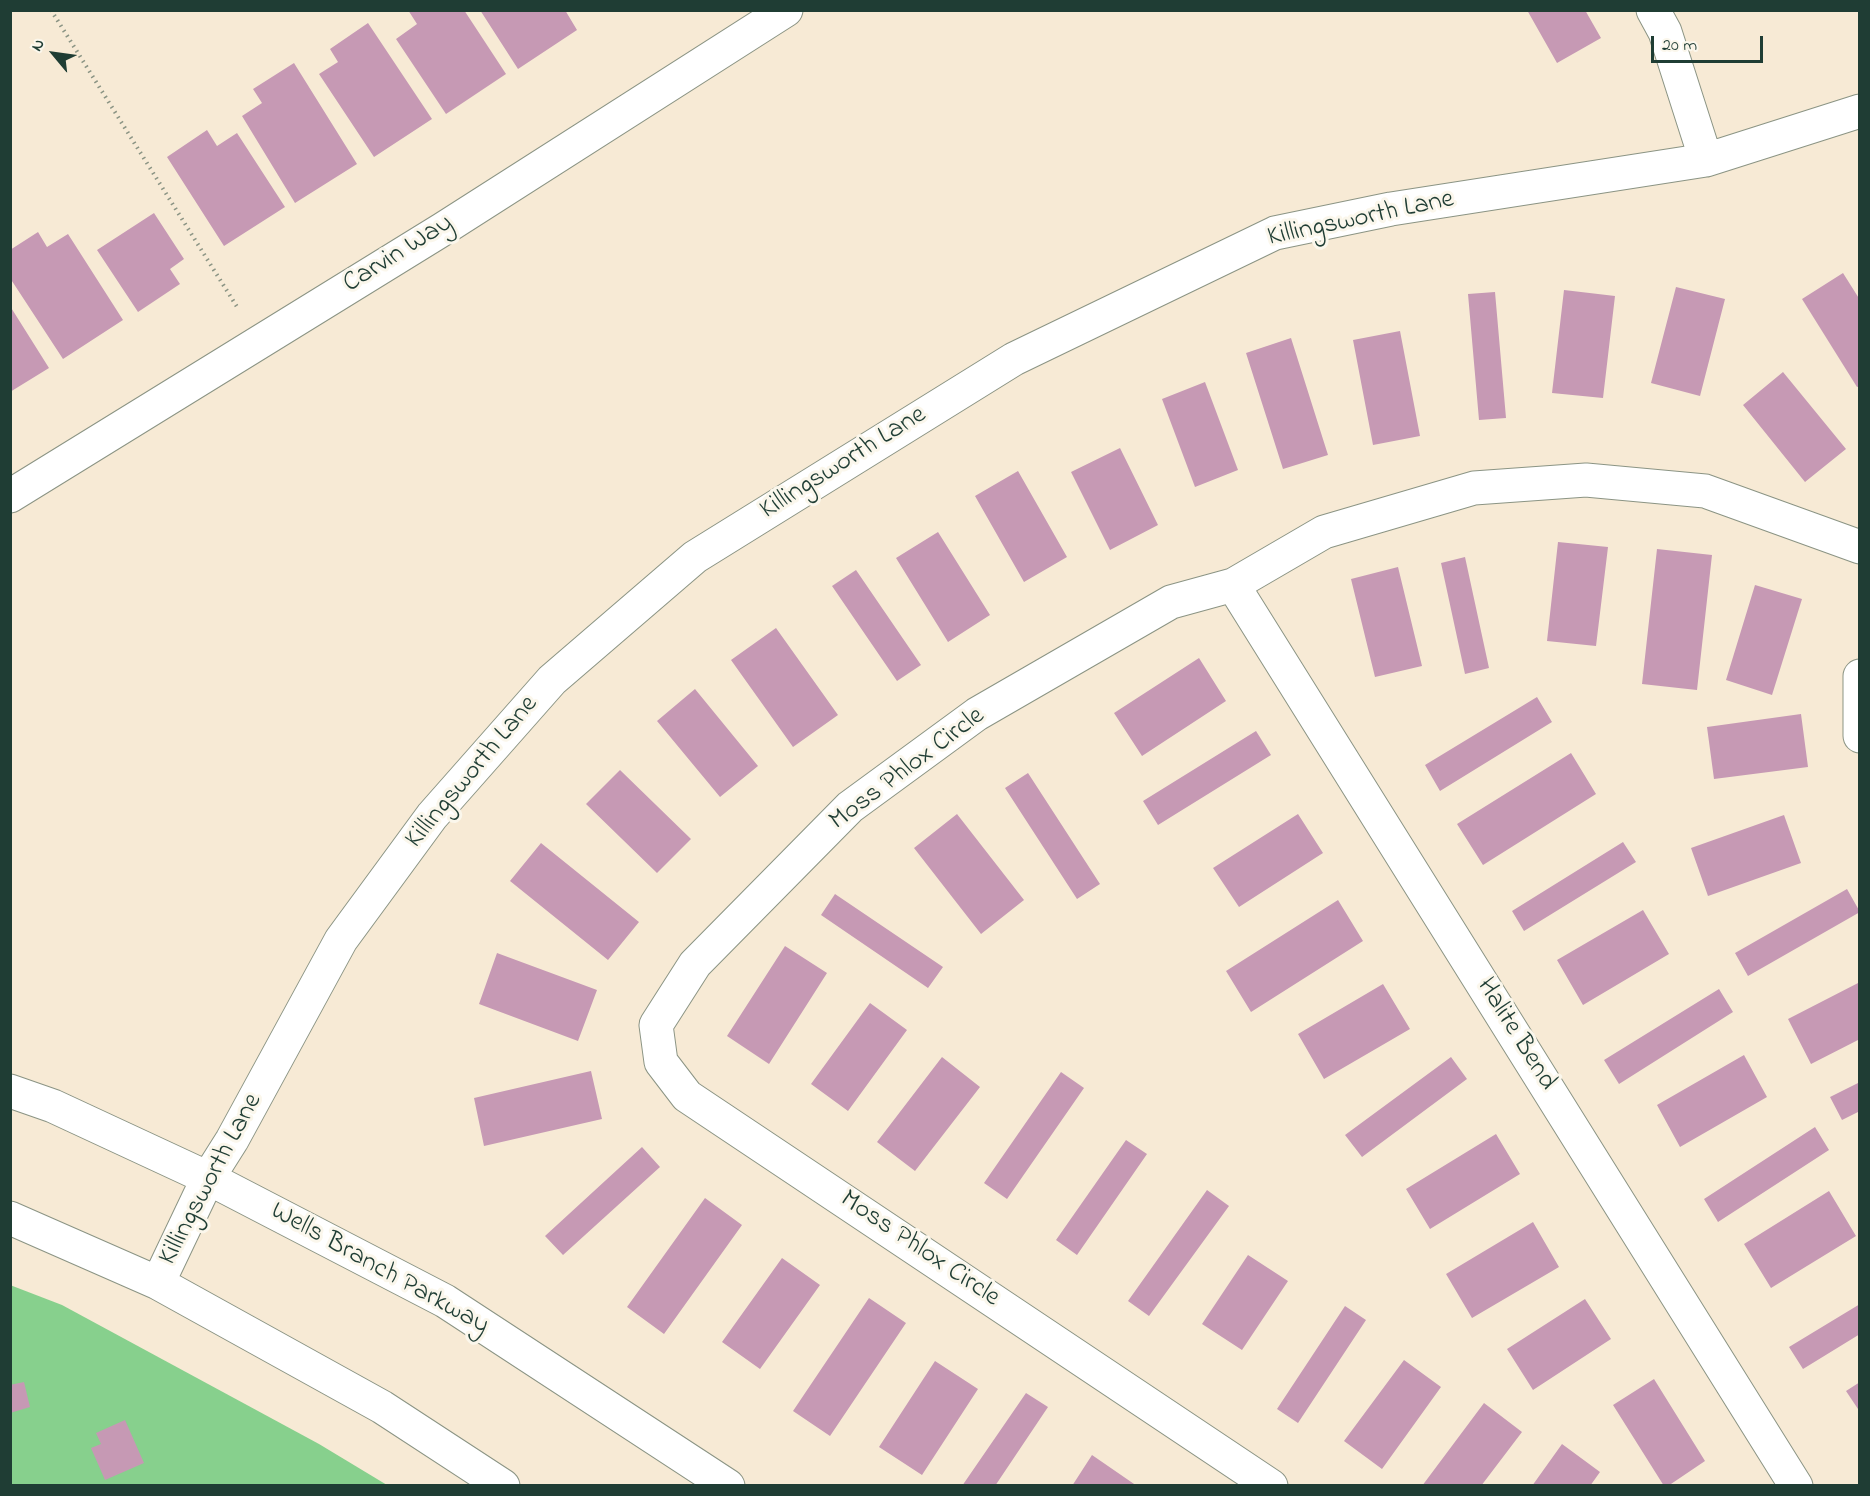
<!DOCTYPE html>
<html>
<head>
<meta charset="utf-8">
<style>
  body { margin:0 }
  #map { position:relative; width:1870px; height:1496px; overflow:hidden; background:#f7ead5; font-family:"Indie Flower",sans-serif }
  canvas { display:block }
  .frame { position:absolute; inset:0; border:12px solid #1f3d34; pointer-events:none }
  .north { position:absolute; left:24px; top:24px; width:60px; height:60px; -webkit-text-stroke:4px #fbf7ec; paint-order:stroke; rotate:299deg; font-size:16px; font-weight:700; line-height:24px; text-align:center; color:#1f3d34 }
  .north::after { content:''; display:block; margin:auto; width:21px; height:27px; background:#1f3d34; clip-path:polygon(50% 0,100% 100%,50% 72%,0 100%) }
  .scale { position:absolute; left:1651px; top:36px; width:112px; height:27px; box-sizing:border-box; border:3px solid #1f3d34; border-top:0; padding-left:8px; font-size:18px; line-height:21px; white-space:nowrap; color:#1f3d34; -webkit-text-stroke:4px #fbf7ec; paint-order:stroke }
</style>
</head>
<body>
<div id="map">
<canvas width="1870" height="1496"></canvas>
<div class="frame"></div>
<div class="north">N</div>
<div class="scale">20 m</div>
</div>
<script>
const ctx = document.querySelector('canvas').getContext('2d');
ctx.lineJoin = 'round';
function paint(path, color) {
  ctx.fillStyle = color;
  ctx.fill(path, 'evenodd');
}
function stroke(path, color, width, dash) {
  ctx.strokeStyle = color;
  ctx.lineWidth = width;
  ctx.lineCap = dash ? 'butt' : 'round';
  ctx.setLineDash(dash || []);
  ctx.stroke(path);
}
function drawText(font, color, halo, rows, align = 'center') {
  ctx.font = font + ' "Indie Flower",sans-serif';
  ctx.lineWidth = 6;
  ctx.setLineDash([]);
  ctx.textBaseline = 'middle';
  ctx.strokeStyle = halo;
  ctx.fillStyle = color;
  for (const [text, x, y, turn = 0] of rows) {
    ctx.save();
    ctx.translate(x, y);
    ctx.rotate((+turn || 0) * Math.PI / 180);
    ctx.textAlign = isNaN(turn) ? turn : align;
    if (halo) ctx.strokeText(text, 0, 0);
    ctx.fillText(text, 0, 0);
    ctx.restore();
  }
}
paint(new Path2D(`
  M10,1285L62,1305L319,1444L387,1485H11Z`), '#87d08d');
paint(new Path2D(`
  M408,10H464L506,74L446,114L396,39L417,24Z
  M480,10H565L577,30L518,69Z
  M1527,10H1585L1601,38L1557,63Z
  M368,23L432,119L374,157L319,74L338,62L330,49Z
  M294,63L357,164L295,203L242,116L262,103L253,89Z
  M207,130L217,146L237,133L285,207L224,246L167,157Z
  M154,213L184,259L170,269L180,284L138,312L97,250Z
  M38,232L47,247L68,234L123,320L63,359L10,278V250Z
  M1843,273L1860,300V386L1857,387L1802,299Z
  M1676,287L1725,299L1700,396L1651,383Z
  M1564,290L1615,296L1603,398L1552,393Z
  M1495,292L1506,418L1479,420L1468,294Z
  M10,306L49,368L10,392Z
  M1400,331L1420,436L1373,445L1353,340Z
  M1291,338L1328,455L1283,469L1246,353Z
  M1783,372L1846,449L1805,482L1743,405Z
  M1205,382L1238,470L1195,487L1162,399Z
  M1120,448L1158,525L1110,550L1071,472Z
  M1018,471L1067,557L1024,582L975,496Z
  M938,532L990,615L948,642L896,558Z
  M1558,542L1608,547L1596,646L1547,641Z
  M1657,549L1712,555L1697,690L1642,684Z
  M1465,557L1489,668L1465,674L1441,563Z
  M1398,567L1422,666L1375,677L1351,579Z
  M856,570L921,665L897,681L832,586Z
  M1755,585L1802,599L1772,695L1726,680Z
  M776,628L838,715L793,747L731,660Z
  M1199,658L1226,701L1142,756L1114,713Z
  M695,689L758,766L720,797L657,721Z
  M1537,697L1552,722L1440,791L1425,765Z
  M1801,714L1808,767L1714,779L1707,727Z
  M1256,731L1271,755L1158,825L1143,801Z
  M1571,753L1596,794L1483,865L1457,824Z
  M620,770L691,839L657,873L586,804Z
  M1028,773L1100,884L1077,899L1005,788Z
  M957,814L1024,900L981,934L914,848Z
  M1298,814L1323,853L1239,907L1213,868Z
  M1784,815L1801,863L1708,896L1691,848Z
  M1623,842L1636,862L1524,931L1512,911Z
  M541,843L639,922L608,960L510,881Z
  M1847,889L1860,912L1748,976L1735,953Z
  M835,894L943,967L928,988L821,915Z
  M1338,900L1363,941L1251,1012L1226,971Z
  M1643,910L1669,954L1583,1005L1557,960Z
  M785,946L827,973L769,1064L727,1036Z
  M497,953L597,990L578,1041L479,1004Z
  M1860,982V1039L1811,1064L1788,1019Z
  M1383,984L1410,1029L1324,1079L1298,1034Z
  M1719,989L1733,1012L1619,1084L1604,1060Z
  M870,1003L907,1030L848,1111L811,1084Z
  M1744,1055L1767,1097L1680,1147L1657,1105Z
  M942,1057L980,1087L915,1171L877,1142Z
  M1451,1057L1467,1079L1362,1157L1345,1135Z
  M591,1071L602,1119L484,1146L474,1098Z
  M1061,1072L1084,1088L1007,1199L984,1183Z
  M1860,1082V1111L1842,1120L1830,1097Z
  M1815,1127L1829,1150L1718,1222L1704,1199Z
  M1496,1134L1520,1174L1430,1229L1406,1189Z
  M1126,1140L1147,1154L1077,1255L1056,1240Z
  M642,1147L660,1167L563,1255L545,1236Z
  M1207,1190L1229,1206L1149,1316L1128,1301Z
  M1829,1191L1856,1236L1771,1288L1744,1244Z
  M705,1198L742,1225L664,1334L627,1307Z
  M1533,1222L1559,1267L1472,1318L1446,1274Z
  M1248,1255L1288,1281L1242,1350L1202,1324Z
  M782,1258L820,1285L760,1369L722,1342Z
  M869,1298L906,1323L830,1436L793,1411Z
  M1585,1299L1611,1339L1533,1390L1507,1349Z
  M1860,1304V1334L1803,1369L1789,1347Z
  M1345,1306L1366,1320L1298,1423L1277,1409Z
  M1404,1360L1441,1387L1382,1469L1344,1441Z
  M935,1361L978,1389L922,1475L879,1447Z
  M1654,1379L1705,1461L1668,1486H1664L1613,1405Z
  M24,1382L30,1407L10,1413V1385Z
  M1860,1382V1412L1846,1391Z
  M1026,1393L1048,1407L995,1486H962Z
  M1484,1403L1522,1432L1481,1486H1422Z
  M125,1420L144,1463L105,1480L91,1448L101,1444L96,1433Z
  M1562,1444L1600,1472L1590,1486H1532Z
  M1092,1455L1137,1486H1072Z`), '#c699b4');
const minor = new Path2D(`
  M1653,10L1665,32L1706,160
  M10,496L443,229L786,10
  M1233,585L1796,1486
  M1860,676V736
  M10,1091L53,1106L208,1178L445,1301L728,1486
  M10,1218L158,1283L382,1407L503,1486
  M158,1283L208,1178L232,1140L341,940L432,816L552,680L695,557L1014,359L1275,233L1391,209L1706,160L1860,111
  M1271,1486L687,1096L661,1062L656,1025L695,964L850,807L977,714L1171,602L1233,585L1324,532L1474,488L1586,480L1705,491L1860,547`);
stroke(minor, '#8b9484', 35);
stroke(new Path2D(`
  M51,10L239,310`), '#8b9484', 4, [1.5, 4.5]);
stroke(minor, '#fff', 33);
drawText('27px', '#1f3d34', '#fbf7ec', [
  ["Killingsworth Lane",1361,220,-12],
  ["Carvin Way",399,255,-32],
  ["Killingsworth Lane",844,464,-32],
  ["Moss Phlox Circle",908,770,-37],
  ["Killingsworth Lane",473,773,-50],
  ["Halite Bend",1515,1035,58],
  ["Killingsworth Lane",212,1180,-62],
  ["Moss Phlox Circle",919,1250,34],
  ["Wells Branch Parkway",379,1270,29]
]);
</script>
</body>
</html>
